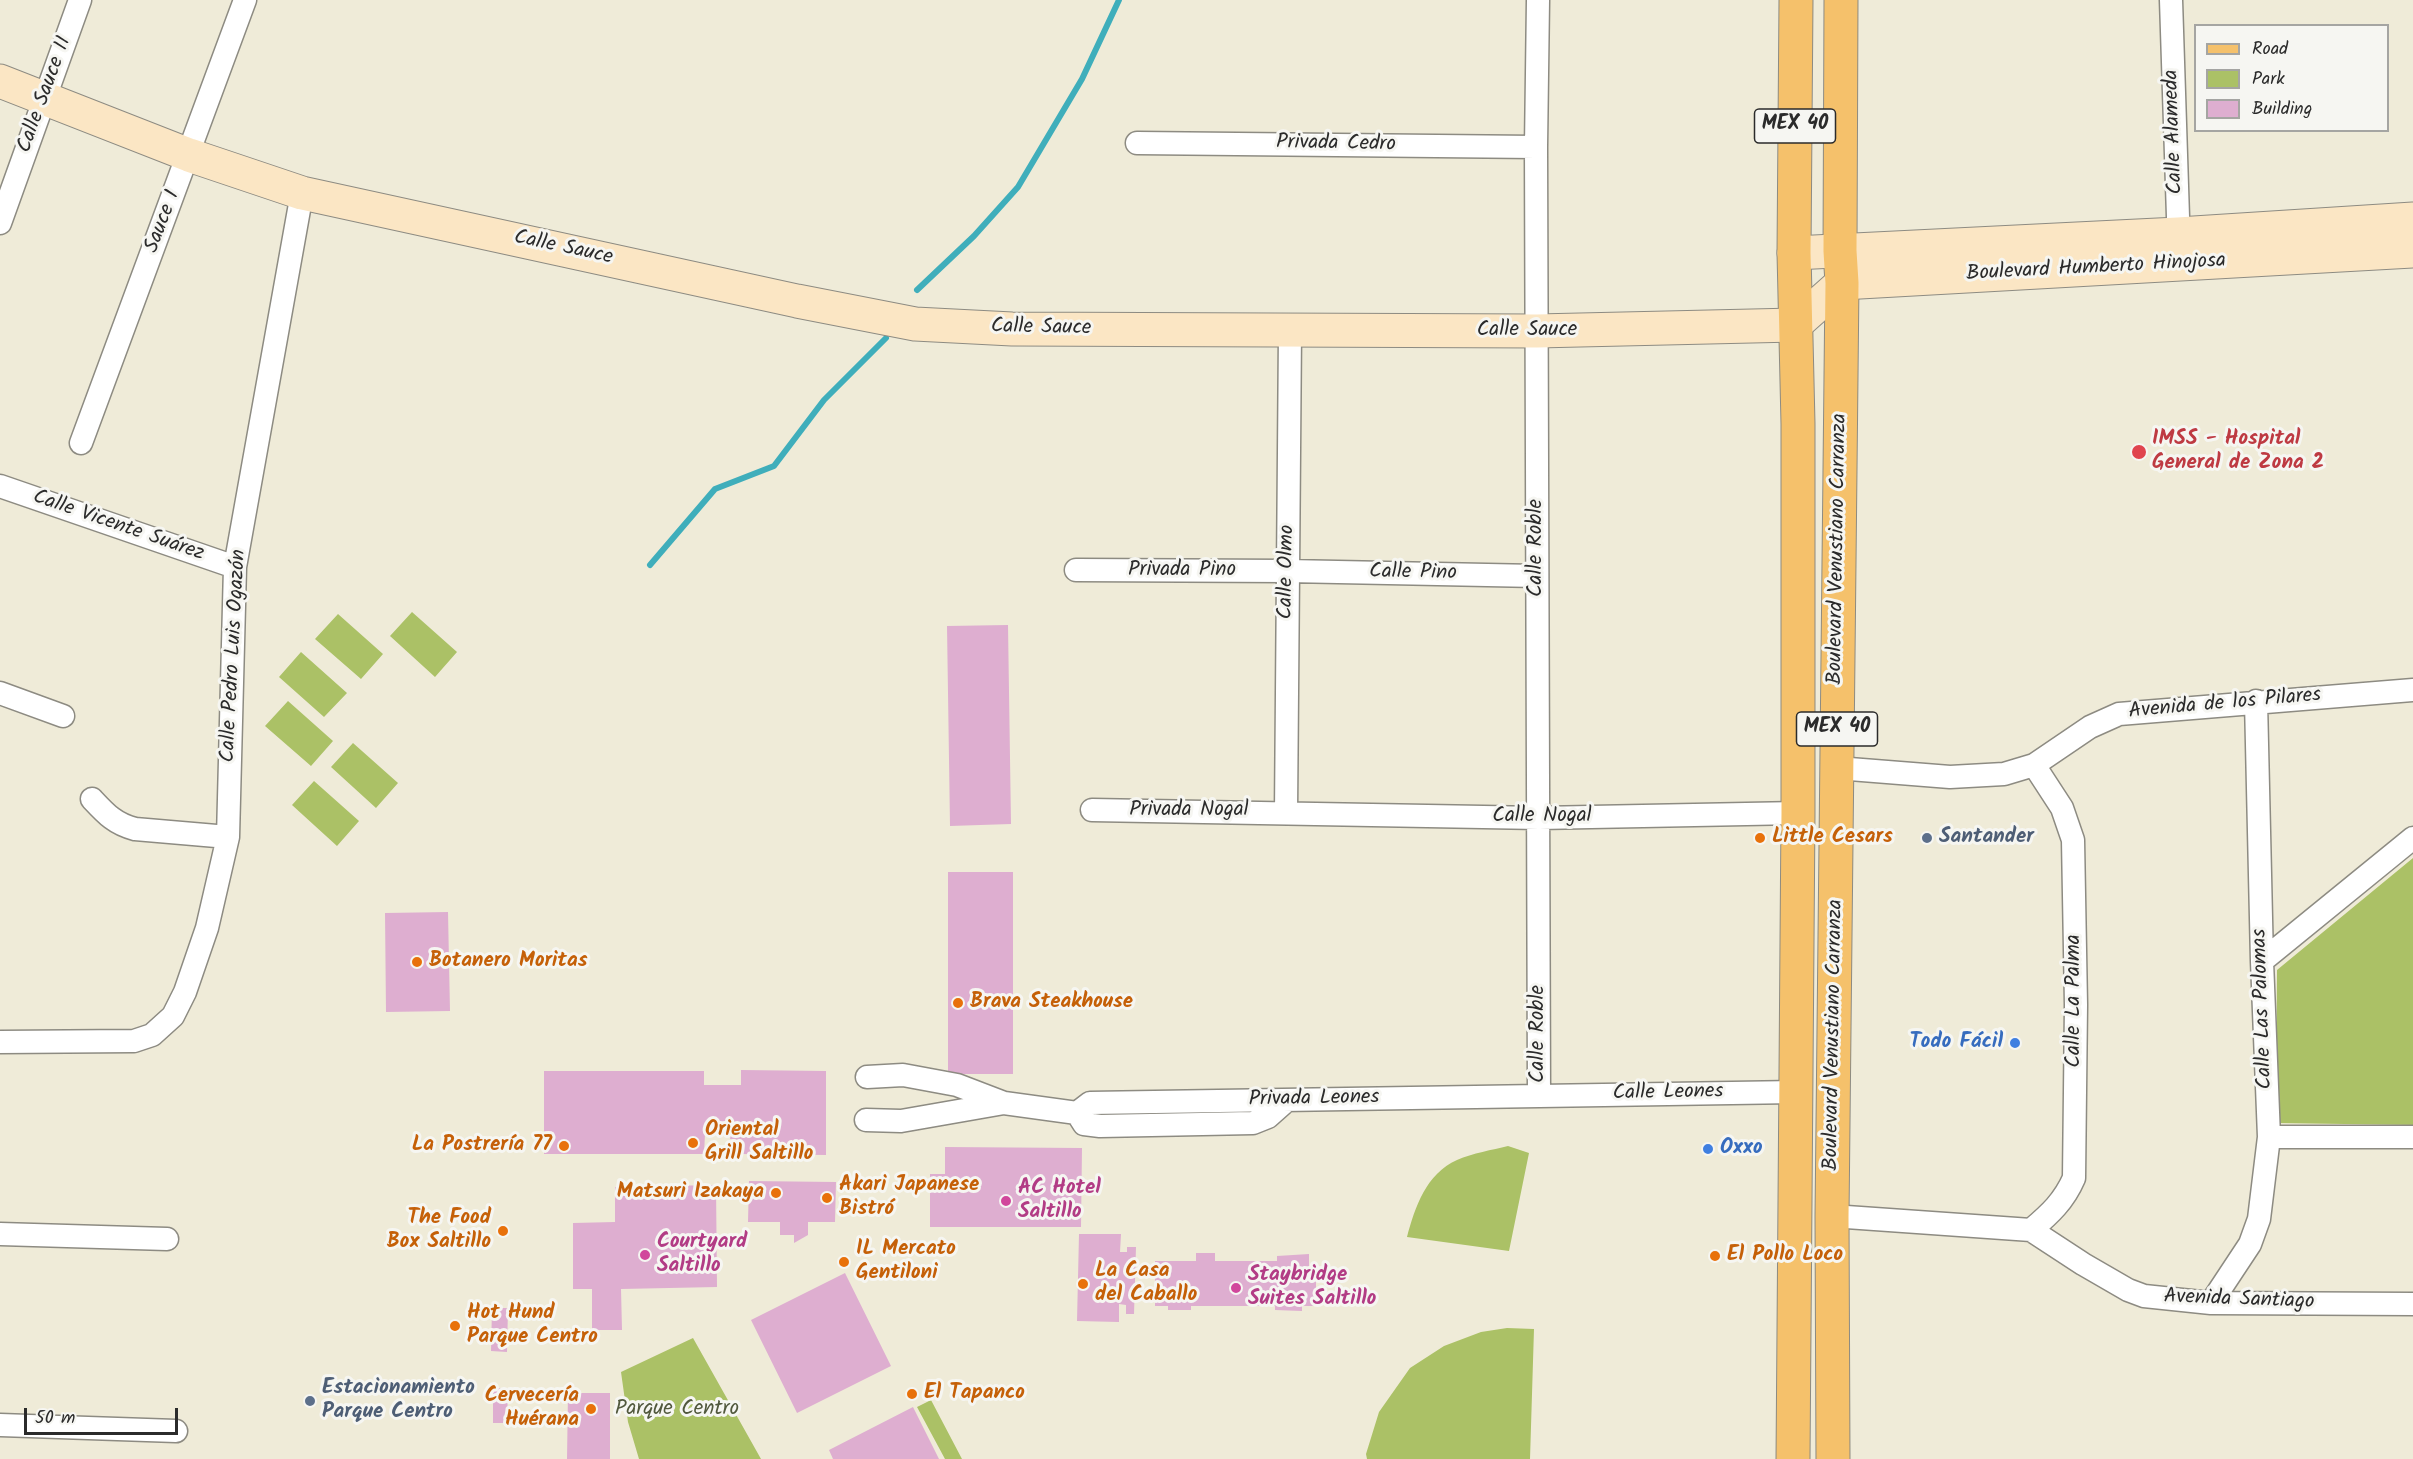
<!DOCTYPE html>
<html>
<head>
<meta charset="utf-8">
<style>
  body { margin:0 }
  #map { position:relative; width:2413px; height:1459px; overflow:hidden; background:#efebd8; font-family:Kalam,sans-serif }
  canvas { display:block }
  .legend { position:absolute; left:2194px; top:24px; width:195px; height:108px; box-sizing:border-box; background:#f6f6f2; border:2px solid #a5a5a2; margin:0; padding:8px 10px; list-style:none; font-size:18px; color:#2b2b2b }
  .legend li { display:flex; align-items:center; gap:12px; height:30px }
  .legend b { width:30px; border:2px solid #a5a5a2 }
  .scale { position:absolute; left:24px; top:1408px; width:154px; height:27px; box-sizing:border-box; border:3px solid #2b2b2b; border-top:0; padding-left:8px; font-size:18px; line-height:21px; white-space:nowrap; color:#2b2b2b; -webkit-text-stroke:4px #f6f6f2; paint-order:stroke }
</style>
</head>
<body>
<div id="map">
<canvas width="2413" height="1459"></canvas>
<ul class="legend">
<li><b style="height:8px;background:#f5c16b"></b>Road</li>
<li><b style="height:16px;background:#abc166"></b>Park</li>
<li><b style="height:16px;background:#deaed0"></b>Building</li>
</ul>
<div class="scale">50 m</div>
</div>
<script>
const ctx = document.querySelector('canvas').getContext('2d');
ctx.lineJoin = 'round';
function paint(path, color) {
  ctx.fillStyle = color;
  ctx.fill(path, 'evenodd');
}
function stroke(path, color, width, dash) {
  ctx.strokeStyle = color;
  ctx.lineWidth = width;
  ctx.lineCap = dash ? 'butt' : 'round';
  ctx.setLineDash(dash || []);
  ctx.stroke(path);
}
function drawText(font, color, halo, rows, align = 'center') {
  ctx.font = font + ' Kalam,sans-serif';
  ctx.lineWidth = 6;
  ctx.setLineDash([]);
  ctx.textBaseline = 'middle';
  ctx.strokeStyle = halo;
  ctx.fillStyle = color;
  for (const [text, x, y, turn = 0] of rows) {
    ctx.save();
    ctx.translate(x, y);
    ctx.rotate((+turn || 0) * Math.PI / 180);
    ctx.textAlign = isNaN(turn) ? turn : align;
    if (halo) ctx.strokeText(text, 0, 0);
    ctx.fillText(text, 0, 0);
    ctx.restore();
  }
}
paint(new Path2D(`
  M412,612L457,652L435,677L390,636Z
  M338,614L383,654L361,679L315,639Z
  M301,652L347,693L324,717L279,677Z
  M288,701L333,741L311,766L265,726Z
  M353,743L398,783L376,808L331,767Z
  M314,781L359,821L337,846L292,805Z
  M2413,858V1125L2276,1123L2277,970Z
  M1508,1146L1529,1153L1509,1251L1407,1237C1415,1207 1426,1174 1457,1160C1473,1153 1492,1150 1508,1146Z
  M1507,1328L1534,1329L1530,1459H1367L1366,1454L1379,1412L1410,1368L1444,1346L1481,1332Z
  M693,1338L761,1459H639L628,1422L621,1372Z
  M931,1400L962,1459H945L917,1407Z`), '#abc166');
stroke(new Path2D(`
  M917,290L974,236L1018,187L1082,79L1119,0
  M650,565L715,489L774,466L824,400L886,338`), '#3faebb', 6);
paint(new Path2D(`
  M1008,625L1011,824L950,826L947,626Z
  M948,872H1013V1074H948Z
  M448,912L450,1011L386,1012L385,913Z
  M741,1070L826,1071V1155L740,1154V1140L730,1139L731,1134H705L704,1154H544V1071H704V1085H741Z
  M945,1147L1082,1148L1081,1227H930V1174H945Z
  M749,1181L836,1182L835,1222H808V1235L794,1243V1235H780V1222H748Z
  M716,1185L717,1287L621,1289L622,1330H592V1289H573V1223L615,1222V1187Z
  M1079,1234H1121L1120,1252H1127V1247H1136L1134,1314H1126V1305L1119,1304V1322L1077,1321Z
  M1196,1253H1215V1261H1277V1256L1309,1254V1271H1316V1306H1302V1311L1275,1310V1306H1191V1310H1168V1306H1155V1261H1196Z
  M845,1273L891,1366L797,1413L751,1320Z
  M492,1308H508L507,1352L491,1351Z
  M493,1388H508L507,1423H493Z
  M568,1393H610V1459H567Z
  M913,1407L939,1459H833L829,1450Z`), '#deaed0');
const street = new Path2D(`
  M1538,0L1536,147L1539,1096
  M2171,0L2179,248
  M1137,143L1536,147
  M0,223L80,0
  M81,443L245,0
  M0,486L235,567
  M1076,570L1288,571L1537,576
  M0,693L63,716
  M1837,768L1950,777L2004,774L2034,765L2090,727L2119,714L2413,690
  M92,799C106,814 115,824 135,829L228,837
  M1092,810L1539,818L1798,813
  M1286,812L1290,331
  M2262,961L2413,838
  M0,1042L134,1041L152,1035L173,1016L185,992L207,928L228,837L235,567L302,193
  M867,1077L903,1075L957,1085L1004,1103L1077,1113
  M1286,1101L1268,1117L1253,1123L1100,1126L1084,1124L1077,1113L1090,1103L1796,1092
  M866,1120L901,1121L1004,1103
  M2269,1137H2413
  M1832,1216L2031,1230L2083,1264L2128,1290L2144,1296L2211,1303L2413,1304
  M2031,1230C2050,1214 2064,1201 2074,1178L2076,1005L2073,840L2062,808L2034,765
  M0,1234L167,1239
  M2211,1303L2250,1244L2259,1219L2269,1137L2262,961L2256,701
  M0,1425L176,1431`);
const secondary = new Path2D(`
  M0,81L189,155L302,193L797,301L915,324L1012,329L1537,331L1795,325L1842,283L2413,251
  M1794,253L2178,234L2413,219`);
const primary = new Path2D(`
  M1793,1459L1798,813V424L1794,253L1796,0
  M1833,1459L1832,1216L1842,283L1840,251L1841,0`);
stroke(street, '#8d8b82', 25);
stroke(secondary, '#8d8b82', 35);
stroke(primary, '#8d8b82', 35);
stroke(street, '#fff', 22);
stroke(secondary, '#fbe6c4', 33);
stroke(primary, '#f5c16b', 33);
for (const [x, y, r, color] of [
  [2139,452,8,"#e0444e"],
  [1760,838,6,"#e8710a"],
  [1927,838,6,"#5c6f8a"],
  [417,962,6,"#e8710a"],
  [958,1003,6,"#e8710a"],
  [2015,1043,6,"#3f7fe0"],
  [693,1143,6,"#e8710a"],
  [564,1146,6,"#e8710a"],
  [1708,1149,6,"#3f7fe0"],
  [776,1193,6,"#e8710a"],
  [827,1198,6,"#e8710a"],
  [1006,1201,6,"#d1479c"],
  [503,1231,6,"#e8710a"],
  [645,1255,6,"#d1479c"],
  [1715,1256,6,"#e8710a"],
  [844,1262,6,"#e8710a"],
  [1083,1284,6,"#e8710a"],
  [1236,1288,6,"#d1479c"],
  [455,1326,6,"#e8710a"],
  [912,1394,6,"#e8710a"],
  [310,1401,6,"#5c6f8a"],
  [591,1409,6,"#e8710a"]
]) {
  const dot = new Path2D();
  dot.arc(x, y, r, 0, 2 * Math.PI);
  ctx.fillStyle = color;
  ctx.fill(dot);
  stroke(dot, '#f6f6f2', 2);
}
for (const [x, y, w] of [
  [1795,126,81],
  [1837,729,81]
]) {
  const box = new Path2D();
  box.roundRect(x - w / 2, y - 17, w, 34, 4.5);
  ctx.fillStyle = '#f6f6f2';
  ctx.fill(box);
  stroke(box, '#2b2b2b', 1.5);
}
drawText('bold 20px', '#2b2b2b', null, [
  ["MEX 40",1795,126],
  ["MEX 40",1837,729]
]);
drawText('21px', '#2b2b2b', '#f6f6f2', [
  ["Calle Sauce II",46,95,-70],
  ["Calle Alameda",2175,132,-92],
  ["Privada Cedro",1336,145,1],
  ["Sauce I",164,222,-69],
  ["Calle Sauce",563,249,12],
  ["Boulevard Humberto Hinojosa",2096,269,-3],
  ["Calle Sauce",1041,329,1],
  ["Calle Sauce",1527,331],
  ["Calle Vicente Suárez",118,527,19],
  ["Calle Roble",1537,548,-90],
  ["Boulevard Venustiano Carranza",1839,549,-89],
  ["Privada Pino",1182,571],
  ["Calle Olmo",1288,572,-89],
  ["Calle Pino",1413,574,1],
  ["Calle Pedro Luis Ogazón",235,656,-87],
  ["Avenida de los Pilares",2225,705,-5],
  ["Privada Nogal",1189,811],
  ["Calle Nogal",1542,817],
  ["Calle La Palma",2075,1001,-90],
  ["Calle Las Palomas",2264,1009,-92],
  ["Calle Roble",1539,1034,-90],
  ["Boulevard Venustiano Carranza",1835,1035,-89],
  ["Calle Leones",1668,1094,-1],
  ["Privada Leones",1314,1100,-1],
  ["Avenida Santiago",2239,1301,2]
]);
drawText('bold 21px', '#be3a42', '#f6f6f2', [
  ["IMSS - Hospital",2152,440],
  ["General de Zona 2",2152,464]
], 'left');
drawText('bold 21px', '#c56008', '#f6f6f2', [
  ["Little Cesars",1772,838],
  ["Botanero Moritas",429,962],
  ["Brava Steakhouse",970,1003],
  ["Oriental",705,1131],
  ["Grill Saltillo",705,1155],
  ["La Postrería 77",552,1146,"right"],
  ["Akari Japanese",839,1186],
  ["Bistró",839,1210],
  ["Matsuri Izakaya",764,1193,"right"],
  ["The Food",491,1219,"right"],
  ["Box Saltillo",491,1243,"right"],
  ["IL Mercato",856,1250],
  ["Gentiloni",856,1274],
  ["El Pollo Loco",1727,1256],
  ["La Casa",1095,1272],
  ["del Caballo",1095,1296],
  ["Hot Hund",467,1314],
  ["Parque Centro",467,1338],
  ["El Tapanco",924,1394],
  ["Cervecería",579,1397,"right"],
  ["Huérana",579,1421,"right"]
], 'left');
drawText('bold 21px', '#4e5e75', '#f6f6f2', [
  ["Santander",1939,838],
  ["Estacionamiento",322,1389],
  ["Parque Centro",322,1413]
], 'left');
drawText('bold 21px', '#366cbe', '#f6f6f2', [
  ["Todo Fácil",2003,1043],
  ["Oxxo",1720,1149,"left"]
], 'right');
drawText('bold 21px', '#b23c85', '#f6f6f2', [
  ["AC Hotel",1018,1189],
  ["Saltillo",1018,1213],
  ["Courtyard",657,1243],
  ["Saltillo",657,1267],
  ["Staybridge",1248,1276],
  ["Suites Saltillo",1248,1300]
], 'left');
drawText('21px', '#51583d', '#f6f6f2', [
  ["Parque Centro",677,1410]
]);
</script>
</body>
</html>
